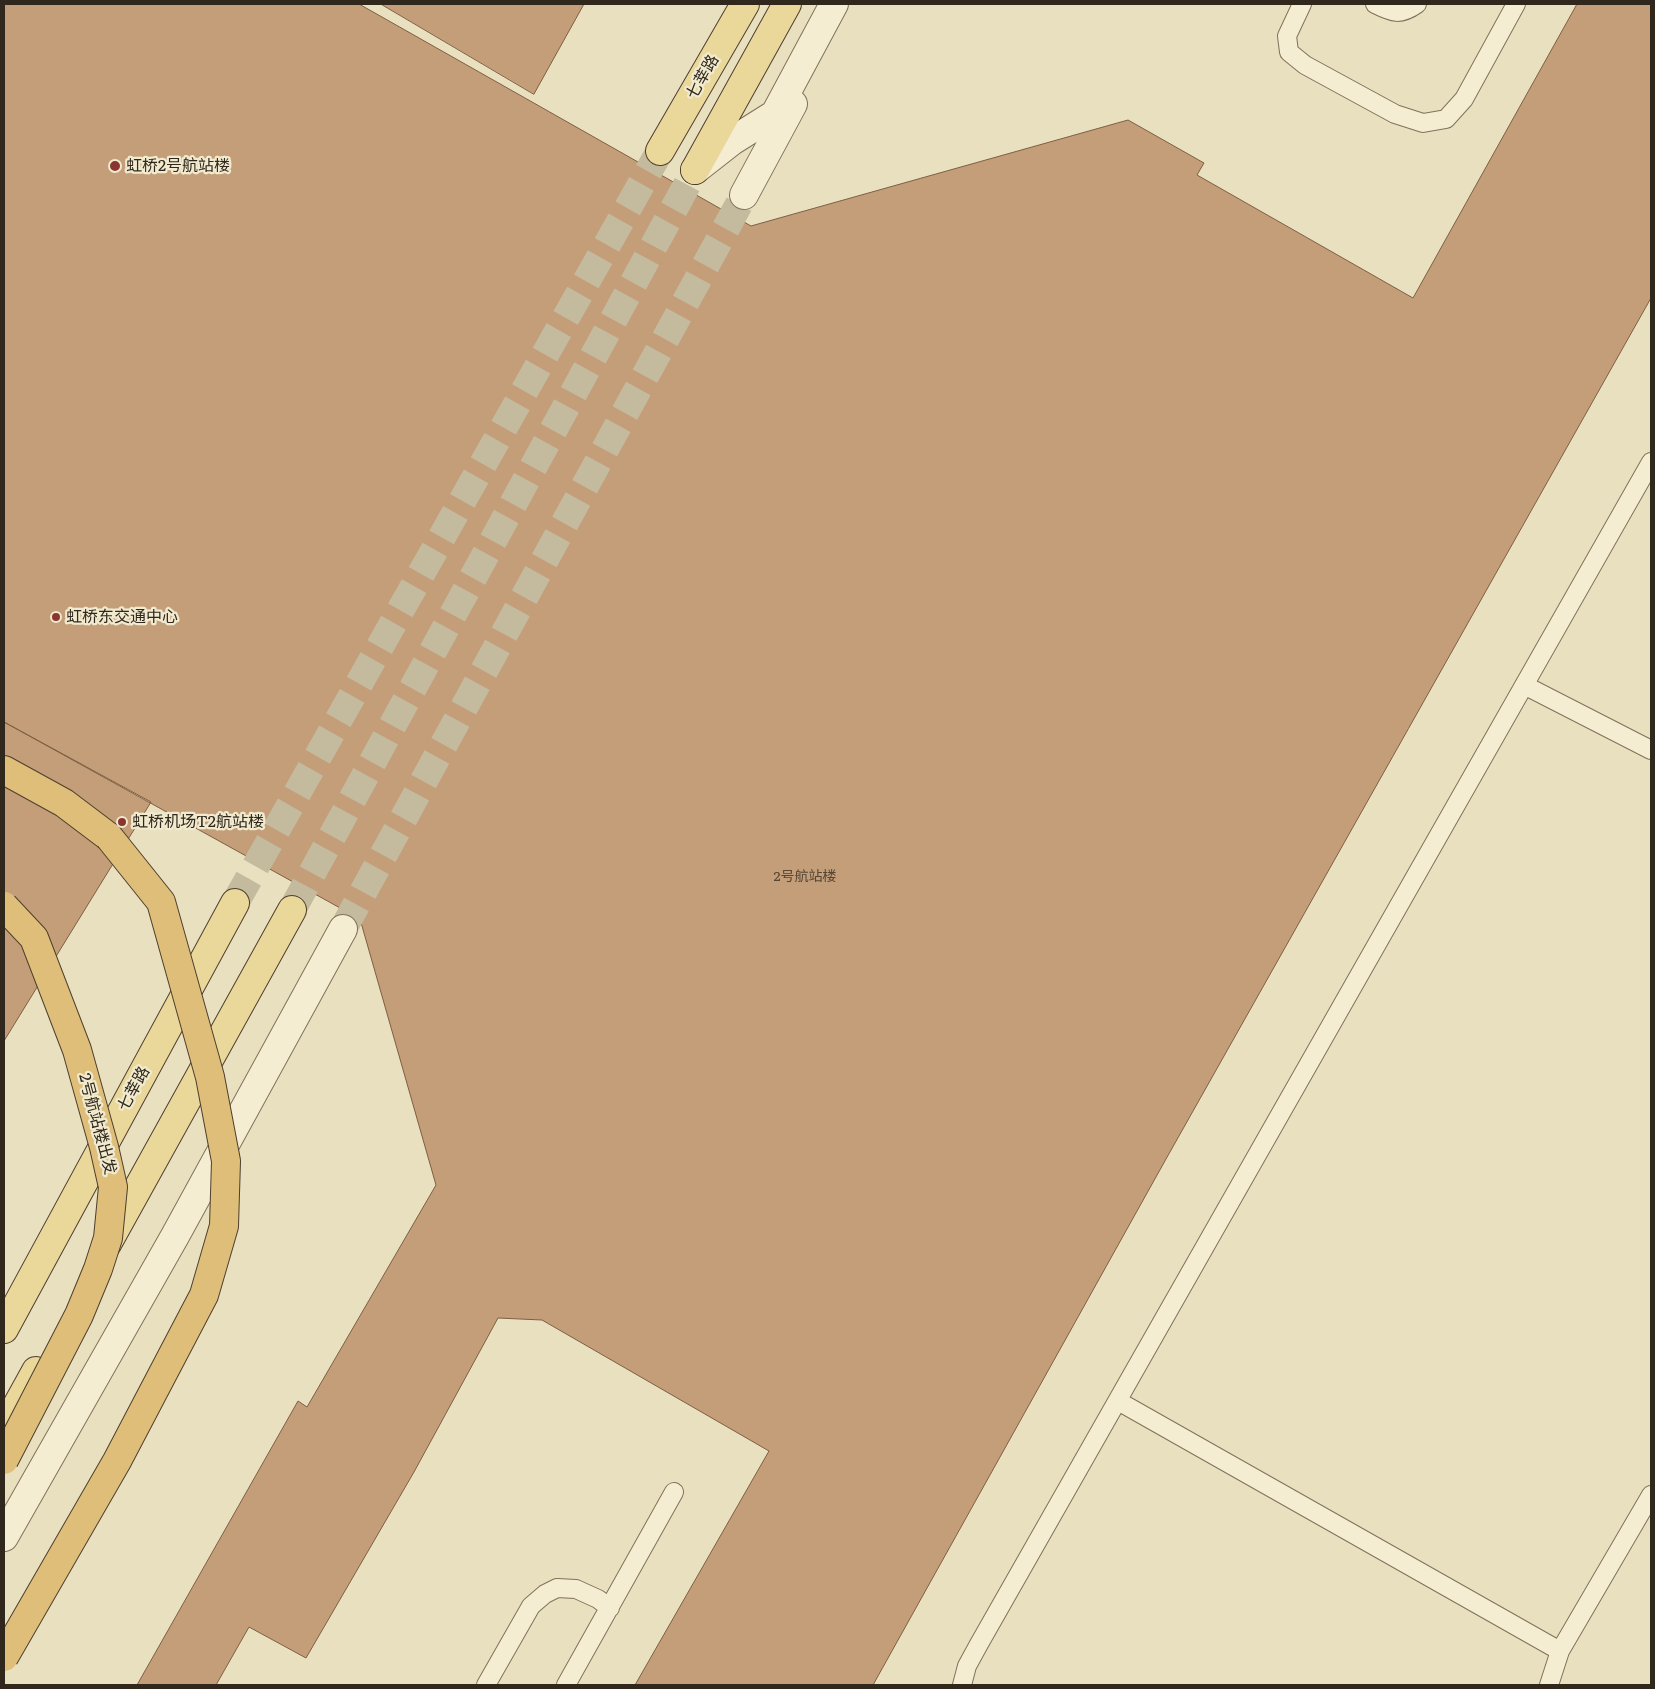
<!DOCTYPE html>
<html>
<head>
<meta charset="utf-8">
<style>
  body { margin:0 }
  #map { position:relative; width:1655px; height:1689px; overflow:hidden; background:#e9e0c0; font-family:Literata,serif }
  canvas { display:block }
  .frame { position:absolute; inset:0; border:5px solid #31281d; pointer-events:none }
</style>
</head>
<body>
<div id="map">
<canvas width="1655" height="1689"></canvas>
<div class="frame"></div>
</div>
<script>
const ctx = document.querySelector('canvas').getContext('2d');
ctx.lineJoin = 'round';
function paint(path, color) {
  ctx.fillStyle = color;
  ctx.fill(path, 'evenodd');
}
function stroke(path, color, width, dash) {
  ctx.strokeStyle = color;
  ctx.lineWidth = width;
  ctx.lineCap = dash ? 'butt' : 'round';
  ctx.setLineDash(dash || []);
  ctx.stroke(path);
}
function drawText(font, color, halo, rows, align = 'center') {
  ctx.font = font + ' Literata,"Noto Sans SC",serif';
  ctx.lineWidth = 4.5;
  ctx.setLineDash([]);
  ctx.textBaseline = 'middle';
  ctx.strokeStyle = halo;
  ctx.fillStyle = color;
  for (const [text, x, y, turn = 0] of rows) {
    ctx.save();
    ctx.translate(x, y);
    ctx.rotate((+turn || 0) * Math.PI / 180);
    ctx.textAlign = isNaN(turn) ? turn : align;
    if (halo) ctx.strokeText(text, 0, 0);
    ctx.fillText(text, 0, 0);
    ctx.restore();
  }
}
const building = new Path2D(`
  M4,4H359L751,226L1128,120L1204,163L1197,175L1413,298L1577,4H1651V298L1166,1159L873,1685H635L769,1451L542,1320L498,1318L414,1472L306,1658L249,1627L216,1685H137L298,1401L307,1407L436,1185L360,919L4,722Z
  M381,4H584L534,94Z
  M4,722L151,802L4,1041Z`);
paint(building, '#c49e79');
stroke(building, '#7d5e42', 1);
stroke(new Path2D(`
  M343,929L744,195`), '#c4bb9f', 28, [28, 14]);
stroke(new Path2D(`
  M235,903L660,151
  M292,910L695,170`), '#c4bb9f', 28, [28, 14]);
const service = new Path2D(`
  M1302,4L1287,36L1289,52L1305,65L1395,114L1423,123L1446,119L1464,99L1516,4
  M1375,4C1393,13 1400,16 1417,4
  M1524,685L1651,750
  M1118,1401L1560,1651
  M486,1685L531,1606L545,1594L557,1588L576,1589L598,1599L610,1608
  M566,1685L674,1492
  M962,1685L967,1666L979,1644L1651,462
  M1549,1685L1560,1651L1651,1495`);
const minor = new Path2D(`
  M695,170L732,141L775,114L834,4
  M744,195L793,104
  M4,1537L175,1236L343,929`);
const primary = new Path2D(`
  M660,151L745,4
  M695,170L787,4
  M107,1244L292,910
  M4,1329L235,903
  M4,1429L36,1371`);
const trunk = new Path2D(`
  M4,770L64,803L109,837`);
stroke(service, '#81715a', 20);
stroke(minor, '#81715a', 30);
stroke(primary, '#4e3f2e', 30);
stroke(trunk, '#4e3f2e', 30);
stroke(service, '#f5edd2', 18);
stroke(minor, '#f5edd2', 28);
stroke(primary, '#ead79a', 28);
stroke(trunk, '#debe78', 28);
const trunkBridge = new Path2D(`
  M4,906L34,938L77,1050L104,1147L113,1187L108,1238L98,1269L79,1315L4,1460
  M4,1657L117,1461L204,1295L224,1226L226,1161L210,1077L161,902L109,837`);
stroke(trunkBridge, '#4e3f2e', 30, []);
stroke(trunkBridge, '#debe78', 28);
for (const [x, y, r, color] of [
  [115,166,6,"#8a352f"],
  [56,617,5,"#8a352f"],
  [122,822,5,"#8a352f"]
]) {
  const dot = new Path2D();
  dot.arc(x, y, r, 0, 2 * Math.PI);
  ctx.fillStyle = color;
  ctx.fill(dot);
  stroke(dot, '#f1eacf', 2);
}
drawText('14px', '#564634', null, [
  ["2号航站楼",805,877]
]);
drawText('16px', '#31281d', '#f1eacf', [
  ["七莘路",703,77,-60],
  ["七莘路",134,1089,-61],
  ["2号航站楼出发",97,1124,75]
]);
drawText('16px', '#31281d', '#f1eacf', [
  ["虹桥2号航站楼",126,166],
  ["虹桥东交通中心",66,617],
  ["虹桥机场T2航站楼",132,822]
], 'left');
</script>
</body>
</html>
